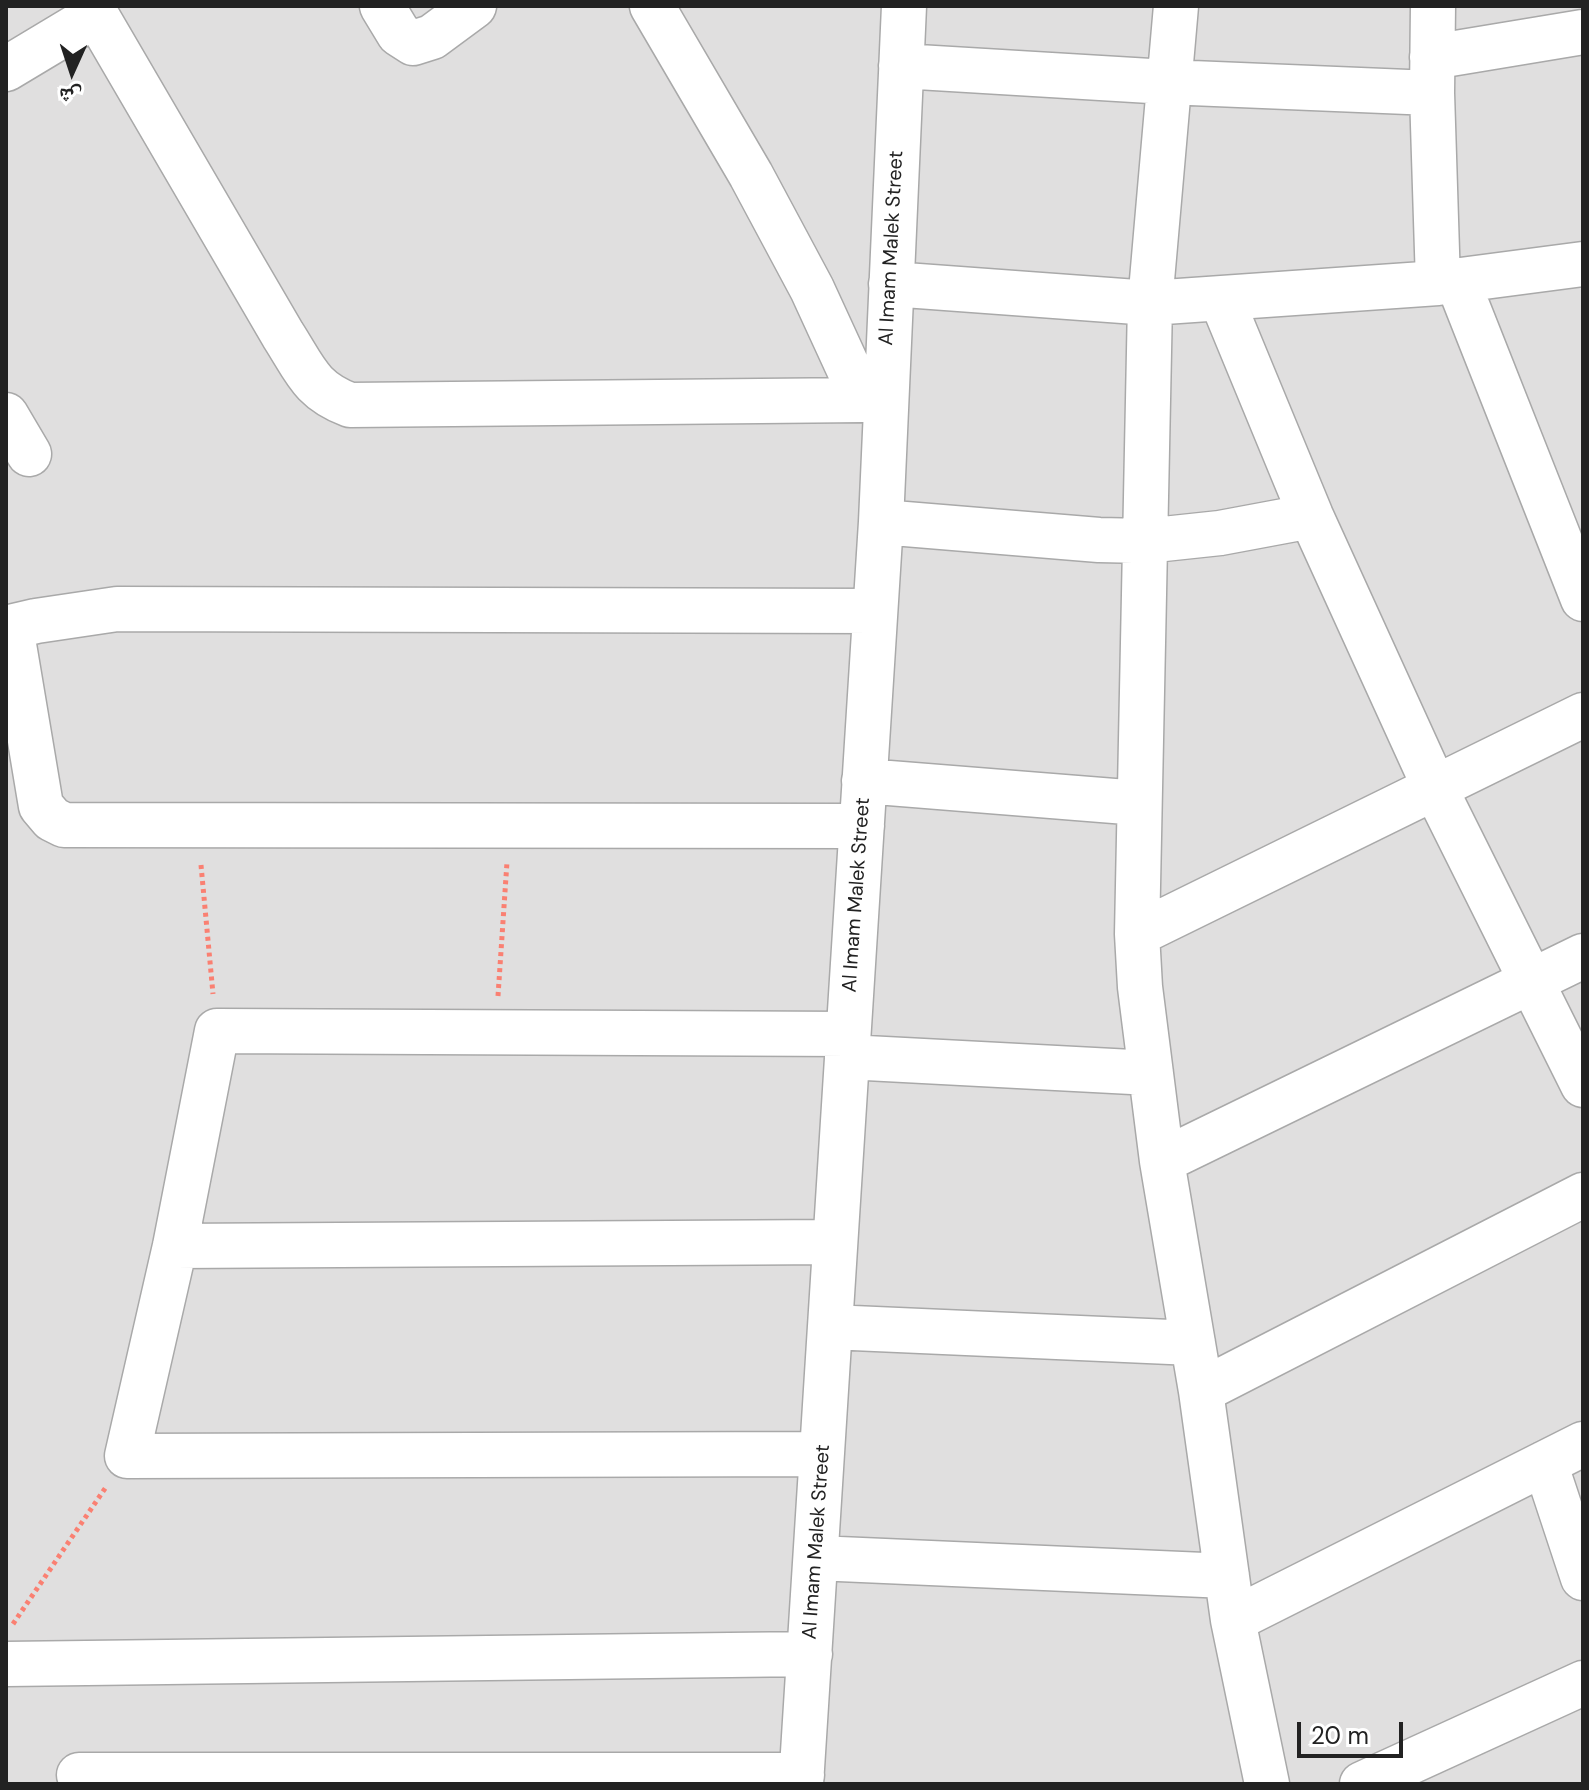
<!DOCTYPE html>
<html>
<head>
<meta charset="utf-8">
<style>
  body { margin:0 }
  #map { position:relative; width:1589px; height:1790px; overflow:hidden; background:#f2efe9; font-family:"DM Sans","Noto Naskh Arabic",sans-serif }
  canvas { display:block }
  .frame { position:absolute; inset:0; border:8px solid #222; pointer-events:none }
  .north { position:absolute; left:32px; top:32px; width:80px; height:80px; -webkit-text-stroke:6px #fff; paint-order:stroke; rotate:183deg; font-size:22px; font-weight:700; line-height:32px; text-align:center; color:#222 }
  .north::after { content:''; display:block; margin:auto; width:28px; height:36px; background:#222; clip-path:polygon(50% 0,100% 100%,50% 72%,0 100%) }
  .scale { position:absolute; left:1297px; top:1722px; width:106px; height:36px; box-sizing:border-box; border:4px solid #222; border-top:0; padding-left:10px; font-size:24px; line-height:28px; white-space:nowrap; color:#222; -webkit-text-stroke:6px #fff; paint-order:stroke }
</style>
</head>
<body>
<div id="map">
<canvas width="1589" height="1790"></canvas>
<div class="frame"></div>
<div class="north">ش</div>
<div class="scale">20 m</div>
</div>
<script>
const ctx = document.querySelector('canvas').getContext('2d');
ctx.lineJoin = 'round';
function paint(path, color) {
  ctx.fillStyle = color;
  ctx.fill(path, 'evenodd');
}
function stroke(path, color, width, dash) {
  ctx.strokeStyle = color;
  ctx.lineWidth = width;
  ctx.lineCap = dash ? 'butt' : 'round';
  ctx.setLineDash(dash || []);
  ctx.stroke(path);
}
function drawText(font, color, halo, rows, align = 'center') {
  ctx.font = font + ' "DM Sans",sans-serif';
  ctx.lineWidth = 6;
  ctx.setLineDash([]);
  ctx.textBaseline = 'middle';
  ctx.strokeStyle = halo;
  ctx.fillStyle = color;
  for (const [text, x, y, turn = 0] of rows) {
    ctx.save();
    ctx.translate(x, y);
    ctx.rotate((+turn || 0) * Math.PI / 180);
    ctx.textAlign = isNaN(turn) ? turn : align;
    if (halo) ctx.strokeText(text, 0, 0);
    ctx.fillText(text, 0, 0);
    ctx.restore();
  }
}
paint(new Path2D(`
  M6,6H1583V1784H6Z`), '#e0dfdf');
const minor = new Path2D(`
  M91,6L283,335C305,369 310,390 350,405L863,400L885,397
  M382,6L399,34L413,43L432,37L474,6
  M652,6L751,175L812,289L863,400
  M1176,6L1150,303L1137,934L1140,987L1162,1161L1201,1391L1233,1620L1267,1784
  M1433,6L1432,93L1438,283
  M1432,57L1583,32
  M901,66L1167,82L1432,93
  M6,69L96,15
  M1457,280L1583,599
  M891,284L1150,303L1438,283L1583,264
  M1221,298L1311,516L1434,786L1583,1085
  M6,415L29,454
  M881,522L1099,540L1145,541L1220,533L1311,516
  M11,627L41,806L52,819L64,825L862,826
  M6,628L36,621L117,609L875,611
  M864,781L1139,803
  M1137,934L1583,715
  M847,1057L1151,1073
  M1162,1161L1583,956
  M175,1246L835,1242
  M830,1327L1193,1343
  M1201,1391L1583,1195
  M822,1454L127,1456L175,1246L217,1031L848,1034
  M1545,1463L1583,1578
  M816,1558L1227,1576
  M1233,1620L1583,1444
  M6,1664L810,1654
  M79,1775H802
  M801,1784L881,522L904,6
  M1362,1784L1583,1683`);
stroke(minor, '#a9a9a9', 47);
stroke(new Path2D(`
  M201,865L213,994
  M498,996L507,862
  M13,1624L106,1487`), '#fa8072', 5, [4, 4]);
stroke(minor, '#fff', 44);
drawText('20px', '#222', '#fff', [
  ["Al Imam Malek Street",892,248,-87],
  ["Al Imam Malek Street",857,895,-86],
  ["Al Imam Malek Street",817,1542,-86]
]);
</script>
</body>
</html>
